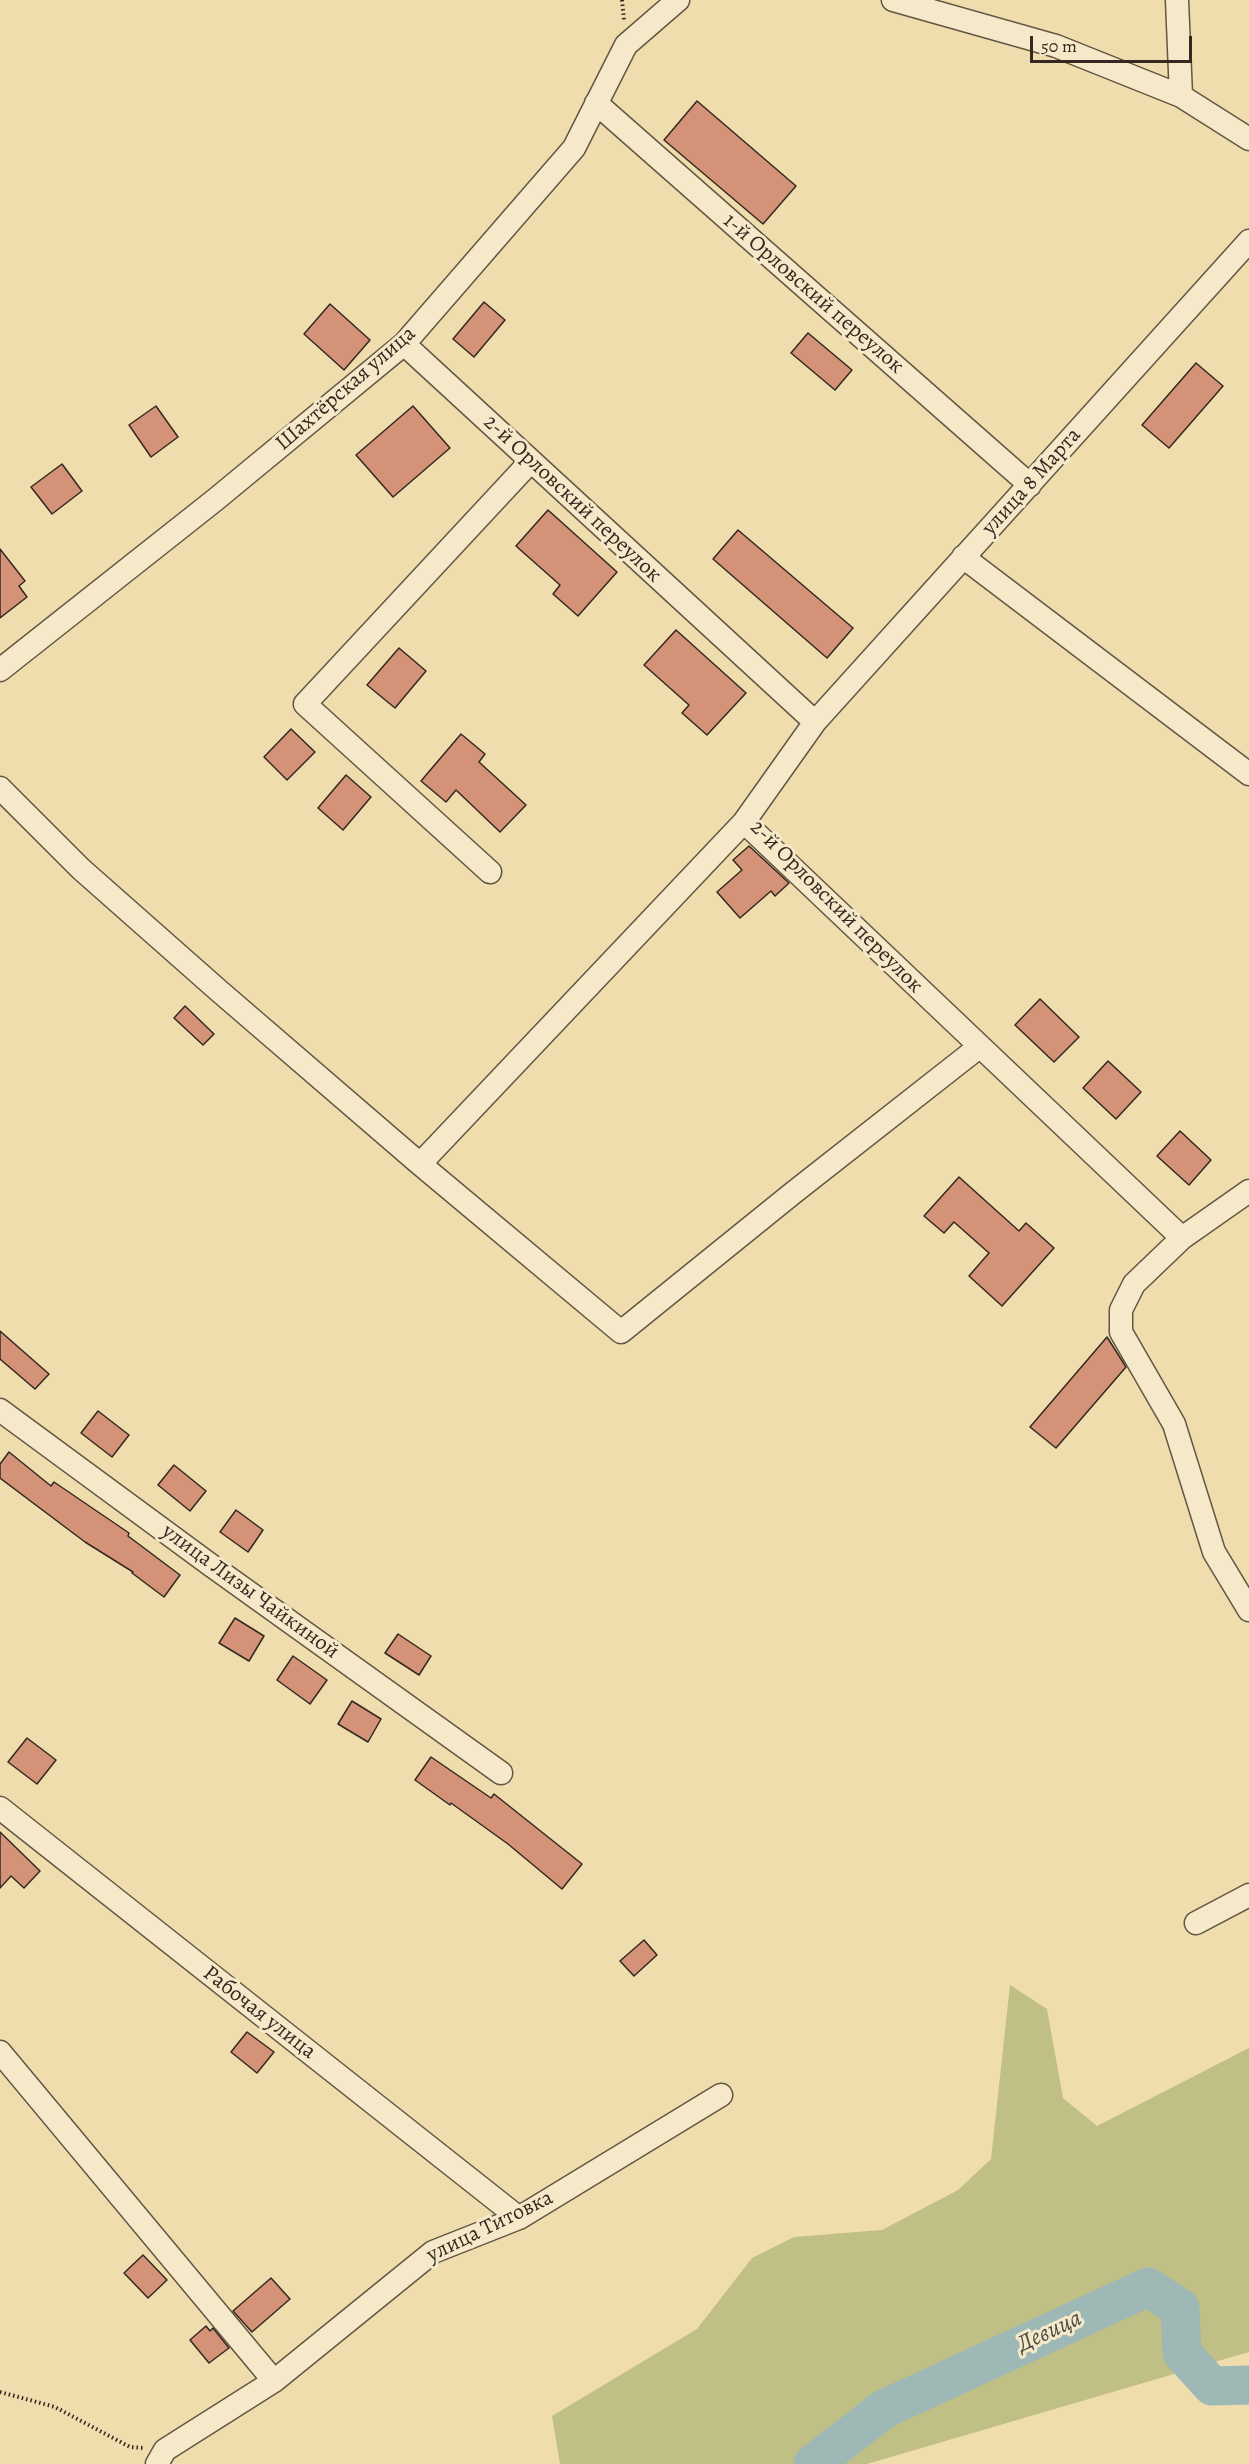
<!DOCTYPE html>
<html>
<head>
<meta charset="utf-8">
<style>
  body { margin:0 }
  #map { position:relative; width:1249px; height:2464px; overflow:hidden; background:#f0ddad; font-family:Alegreya,serif }
  canvas { display:block }
  .scale { position:absolute; left:1030px; top:36px; width:162px; height:27px; box-sizing:border-box; border:3px solid #342920; border-top:0; padding-left:8px; font-size:18px; line-height:21px; white-space:nowrap; color:#342920; -webkit-text-stroke:4px #f5e9ca; paint-order:stroke }
</style>
</head>
<body>
<div id="map">
<canvas width="1249" height="2464"></canvas>
<div class="scale">50 m</div>
</div>
<script>
const ctx = document.querySelector('canvas').getContext('2d');
ctx.lineJoin = 'round';
function paint(path, color) {
  ctx.fillStyle = color;
  ctx.fill(path, 'evenodd');
}
function stroke(path, color, width, dash) {
  ctx.strokeStyle = color;
  ctx.lineWidth = width;
  ctx.lineCap = dash ? 'butt' : 'round';
  ctx.setLineDash(dash || []);
  ctx.stroke(path);
}
function drawText(font, color, halo, rows, align = 'center') {
  ctx.font = font + ' Alegreya,serif';
  ctx.lineWidth = 6;
  ctx.setLineDash([]);
  ctx.textBaseline = 'middle';
  ctx.strokeStyle = halo;
  ctx.fillStyle = color;
  for (const [text, x, y, turn = 0] of rows) {
    ctx.save();
    ctx.translate(x, y);
    ctx.rotate((+turn || 0) * Math.PI / 180);
    ctx.textAlign = isNaN(turn) ? turn : align;
    if (halo) ctx.strokeText(text, 0, 0);
    ctx.fillText(text, 0, 0);
    ctx.restore();
  }
}
paint(new Path2D(`
  M1010,1985L1047,2009L1063,2098L1097,2126L1249,2048V2352L867,2464H560L552,2416L697,2329L752,2258L794,2237L882,2230L958,2190L991,2159Z`), '#c0bf85');
stroke(new Path2D(`
  M813,2464L884,2409L1148,2287L1180,2308L1182,2353L1212,2386L1249,2385`), '#9eb9b5', 39);
const building = new Path2D(`
  M697,101L796,186L763,224L664,140Z
  M484,302L505,320L474,357L453,339Z
  M330,304L370,340L344,370L304,334Z
  M808,333L852,370L835,390L791,353Z
  M1196,363L1223,386L1169,448L1142,425Z
  M156,406L178,437L151,457L129,425Z
  M413,406L450,448L393,497L356,455Z
  M62,464L82,491L52,514L31,487Z
  M548,510L617,572L578,616L553,594L560,585L516,546Z
  M738,530L853,628L827,658L713,559Z
  M0,549L25,581L19,586L27,597L0,618Z
  M676,630L746,693L707,735L682,713L689,705L644,665Z
  M399,648L426,671L395,708L367,685Z
  M291,729L315,752L287,780L264,757Z
  M461,734L485,754L479,762L526,805L500,832L456,790L446,802L421,781Z
  M346,775L371,797L343,830L318,808Z
  M749,846L789,883L775,896L771,891L740,918L717,892L742,870L733,860Z
  M1040,999L1079,1037L1054,1062L1015,1025Z
  M185,1006L214,1034L203,1045L174,1018Z
  M1108,1061L1141,1092L1116,1119L1083,1088Z
  M1180,1131L1211,1160L1189,1185L1157,1156Z
  M959,1177L1019,1231L1026,1223L1054,1248L1002,1306L969,1276L989,1253L954,1222L944,1233L924,1216Z
  M0,1331L49,1374L35,1389L0,1359Z
  M1107,1337L1126,1367L1056,1448L1030,1427Z
  M98,1411L129,1435L112,1457L81,1433Z
  M9,1452L51,1486L54,1482L129,1533L128,1536L180,1575L164,1597L132,1573L133,1572L85,1542L0,1478V1464Z
  M174,1465L206,1491L190,1511L158,1485Z
  M236,1510L263,1530L248,1552L220,1532Z
  M235,1618L264,1636L249,1661L219,1643Z
  M398,1634L431,1656L419,1675L385,1653Z
  M293,1656L327,1680L310,1704L277,1680Z
  M352,1701L381,1719L368,1742L338,1724Z
  M27,1738L56,1760L37,1784L8,1762Z
  M431,1757L491,1798L494,1794L582,1864L562,1889L508,1844L451,1803L450,1805L415,1780Z
  M0,1832L40,1871L24,1888L11,1876L0,1888Z
  M644,1940L657,1955L634,1976L620,1961Z
  M247,2032L274,2052L257,2073L231,2052Z
  M143,2255L167,2280L148,2298L124,2273Z
  M271,2278L290,2299L252,2332L233,2311Z
  M206,2326L210,2331L213,2328L229,2348L209,2363L190,2340Z`);
paint(building, '#d49378');
stroke(building, '#342920', 1.5);
const minor = new Path2D(`
  M893,0L1056,46L1181,96L1249,139
  M1177,0L1181,96
  M596,103L1030,485
  M404,344L815,722L744,822L1182,1238
  M963,557L1249,774
  M0,670L215,500L404,344L574,148L626,45L678,0
  M815,722L1249,241
  M0,788L81,869L218,990L420,1164L621,1332L793,1193L979,1047
  M490,872L305,704L531,461
  M420,1164L744,822
  M1249,1191L1182,1238L1134,1284L1121,1310V1332L1174,1424L1214,1552L1249,1610
  M0,1410L212,1566L501,1773
  M0,1808L519,2218
  M1196,1923L1249,1895
  M0,2052L274,2381
  M157,2464L165,2450L274,2381L433,2252L519,2218L721,2095`);
stroke(minor, '#635643', 25);
stroke(new Path2D(`
  M622,0L624,20
  M0,2392L55,2407L130,2447L143,2448`), '#342920', 4, [1.5, 3]);
stroke(minor, '#f5e9ca', 22);
drawText('22px', '#342920', '#f5e9ca', [
  ["1-й Орловский переулок",813,294,41],
  ["Шахтёрская улица",346,389,-41],
  ["улица 8 Марта",1032,482,-48],
  ["2-й Орловский переулок",572,499,43],
  ["2-й Орловский переулок",836,907,45],
  ["улица Лизы Чайкиной",250,1592,36],
  ["Рабочая улица",259,2013,38],
  ["улица Титовка",490,2227,-26]
]);
drawText('italic 24px', '#4e4d45', '#f5e9ca', [
  ["Девица",1050,2332,-25]
]);
</script>
</body>
</html>
